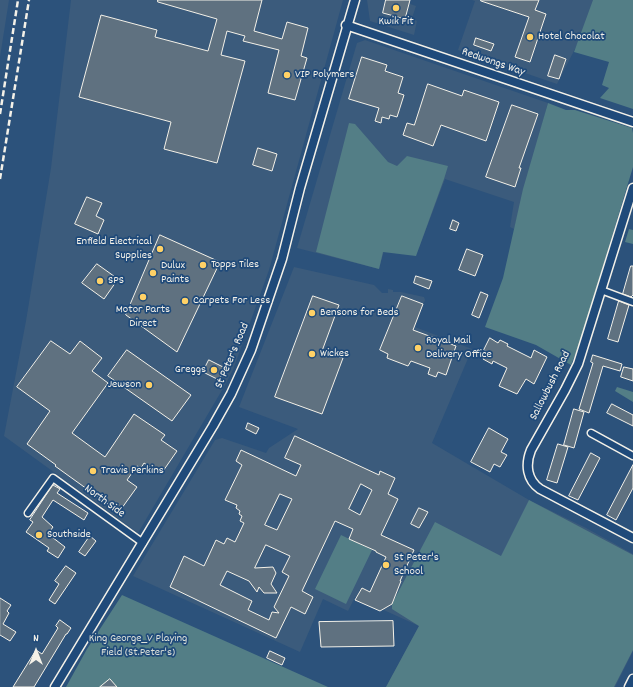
<!DOCTYPE html>
<html>
<head>
<meta charset="utf-8">
<style>
  body { margin:0 }
  #map { position:relative; width:633px; height:687px; overflow:hidden; background:#2c527b; font-family:Dekko,sans-serif }
  canvas { display:block }
  .north { position:absolute; left:16px; top:631px; width:40px; height:40px; -webkit-text-stroke:3px #1f4a7a; paint-order:stroke; rotate:0deg; font-size:11px; font-weight:700; line-height:16px; text-align:center; color:#f4f1e8 }
  .north::after { content:''; display:block; margin:auto; width:14px; height:18px; background:#f4f1e8; clip-path:polygon(50% 0,100% 100%,50% 72%,0 100%) }
</style>
</head>
<body>
<div id="map">
<canvas width="633" height="687"></canvas>
<div class="north">N</div>
</div>
<script>
const ctx = document.querySelector('canvas').getContext('2d');
ctx.lineJoin = 'round';
function paint(path, color) {
  ctx.fillStyle = color;
  ctx.fill(path, 'evenodd');
}
function stroke(path, color, width, dash) {
  ctx.strokeStyle = color;
  ctx.lineWidth = width;
  ctx.lineCap = dash ? 'butt' : 'round';
  ctx.setLineDash(dash || []);
  ctx.stroke(path);
}
function drawText(font, color, halo, rows, align = 'center') {
  ctx.font = font + ' Dekko,sans-serif';
  ctx.lineWidth = 3.5;
  ctx.setLineDash([]);
  ctx.textBaseline = 'middle';
  ctx.strokeStyle = halo;
  ctx.fillStyle = color;
  for (const [text, x, y, turn = 0] of rows) {
    ctx.save();
    ctx.translate(x, y);
    ctx.rotate((+turn || 0) * Math.PI / 180);
    ctx.textAlign = isNaN(turn) ? turn : align;
    if (halo) ctx.strokeText(text, 0, 0);
    ctx.fillText(text, 0, 0);
    ctx.restore();
  }
}
paint(new Path2D(`
  M0,0H9L0,57Z
  M71,0H343L269,270L233,370L225,385L138,533L4,436L26,321L51,168Z
  M367,0H410V4L416,6L412,18L417,21L414,35L370,21Z
  M472,0H600L557,84L458,50L475,1Z
  M365,40L548,103L514,229L510,227L514,202L445,179L419,248L387,240L379,269L297,248L357,43Z
  M294,267L374,285L382,293H388V289L393,290V292H401L424,297L425,300L415,327L472,349L432,443L529,500L586,528L633,554V651L615,687H386L419,626L355,597L348,611L323,599L300,652L133,576L215,440L222,438L266,453L269,448L298,429L239,407Z`), '#3b5b7c');
paint(new Path2D(`
  M593,0H633V109L600,98L609,88L602,85L609,62L574,52Z
  M548,103L566,110H575L632,128L633,133V167L579,345L571,365L536,345L485,327L503,278L523,189Z
  M349,123L355,124L388,162L397,166L407,156L448,166L444,179L416,256L383,252L379,269L316,252Z
  M629,229L633,230V244L625,242Z
  M617,387L633,392V402L615,391Z
  M529,500L633,555V650L614,687H386L419,626L392,609V604L435,522L501,556Z
  M341,535L372,550L346,604L315,589Z
  M122,595L328,687H66L87,649Z`), '#537e86');
const building = new Path2D(`
  M158,0H262L254,31L282,39L287,22L308,28L301,56L307,58L295,100L268,93L279,50L243,41L245,36L227,31L221,55L245,61L217,163L164,149L171,122L79,97L101,15L157,30L155,37L208,51L217,19L158,2Z
  M386,0H410L405,19L383,13Z
  M481,0H539L535,10L546,14L530,62L515,57L529,17L481,1Z
  M476,38L494,44L491,51L474,45Z
  M555,55L566,59L559,79L548,76Z
  M362,57L387,65L385,71L403,77L398,93L404,95L397,117L390,115L389,119L382,117L381,123L375,121L379,108L349,99Z
  M428,84L462,96L464,90L499,102L486,141L441,125L433,146L403,135L407,123L414,125Z
  M512,105L538,114L519,168H521L515,187L486,177Z
  M258,148L277,154L272,171L253,165Z
  M87,197L102,203L96,216L104,220L98,234L75,224Z
  M453,220L459,223L456,231L450,229Z
  M160,235L220,262L177,352L126,315Z
  M467,249L483,255L475,276L459,270Z
  M97,264L118,279L104,299L82,283Z
  M631,266H633V295L631,297L623,294Z
  M416,276L432,281L429,289L414,283Z
  M481,292L488,295L479,318L472,315Z
  M313,296L339,305L322,351L343,358L322,414L275,397Z
  M402,296L423,304L413,330L456,346L446,375L438,372L436,377L428,374L430,368L411,361L408,366L387,358L388,354L380,350Z
  M619,301L629,305L618,342L608,339Z
  M490,338L498,343L500,340L508,344L507,346L531,358L534,350L547,357L534,384L526,379L517,394L499,386L507,368L493,361L492,364L483,359L487,352L484,350Z
  M51,341L70,354L80,341L102,358L92,371L108,383L72,433L105,457L134,414L165,435L161,440L177,451L161,474L144,463L141,468L137,466L127,480L137,487L119,512L55,466L56,465L27,444L50,411L17,387Z
  M127,350L191,395L172,421L108,376Z
  M593,355L622,364L620,371L603,366L589,413L579,409L593,363L591,362Z
  M209,360L225,368L219,380L203,372Z
  M624,367L633,369V381L621,377Z
  M612,404L633,415V426L607,413Z
  M574,409L584,412L574,448L564,445Z
  M248,423L259,428L256,434L246,429Z
  M489,428L508,439L501,452L507,455L500,467L494,464L490,472L471,462Z
  M295,436L379,475L380,471L395,478L388,494L398,499L381,535L414,550L400,581H401L392,604L380,611L355,600L362,588L370,592L386,557L376,552V551L349,539L353,529L335,521L302,591L313,597L305,614L291,607L276,638L170,587L184,556L204,566L216,540L224,544L227,538L235,542L244,523L240,521L242,516L239,514L240,511L236,508L237,505L225,500L242,465L236,461L241,450L296,476L301,465L285,458ZM361,484L372,490L360,515L349,509ZM280,494L292,499L277,530L265,525ZM266,545L290,556L282,572L289,576L274,607L279,613L272,612L269,620L248,610L252,601L220,585L227,571L249,581L257,592L259,587L264,593H277L271,584L276,573L273,567L255,568Z
  M558,444L568,447L557,483L547,480Z
  M591,453L600,458L578,500L569,496Z
  M633,465V488L616,520L607,515Z
  M53,485L60,489L57,493L88,513L84,520L53,500L42,517L53,527L48,534L65,547L58,558L47,551L49,548L26,532L33,522L30,520Z
  M419,508L428,512L419,528L411,524Z
  M90,536L96,541L85,556L79,552Z
  M66,566L76,573L55,604L49,600L59,584L55,581Z
  M0,598L11,605L7,611L9,613L3,624L16,632L10,641L0,635Z
  M60,620L71,628L67,634H66L34,687H13L36,650L42,654L58,628L56,626Z
  M393,621L394,646L321,647L319,622Z
  M270,651L285,658L282,665L267,658Z
  M110,679L117,687H100Z`);
paint(building, '#5f7180');
stroke(building, '#f4f1e8', 1);
const minor = new Path2D(`
  M601,290L633,302
  M591,433L633,456
  M28,513L53,478L143,543`);
const tertiary = new Path2D(`
  M346,25L633,122
  M633,188L578,364L565,390L531,450C525,465 527,480 540,489L633,538
  M55,687L213,426L231,394L251,350L282,259L300,188L355,0
  M629,687L633,679`);
stroke(minor, '#f4f1e8', 9);
stroke(tertiary, '#f4f1e8', 11);
stroke(minor, '#1f4a7a', 6);
stroke(tertiary, '#1f4a7a', 8);
stroke(new Path2D(`
  M0,114L18,0
  M0,179L29,0`), '#f4f1e8', 2.5, [6, 3]);
for (const [x, y, r, color] of [
  [396,8,4,"#ffd166"],
  [530,37,4,"#ffd166"],
  [287,75,4,"#ffd166"],
  [160,249,4,"#ffd166"],
  [203,265,4,"#ffd166"],
  [153,273,4,"#ffd166"],
  [100,281,4,"#ffd166"],
  [143,297,4,"#ffd166"],
  [185,301,4,"#ffd166"],
  [312,313,4,"#ffd166"],
  [418,348,4,"#ffd166"],
  [312,354,4,"#ffd166"],
  [214,370,4,"#ffd166"],
  [149,385,4,"#ffd166"],
  [93,471,4,"#ffd166"],
  [39,535,4,"#ffd166"],
  [386,565,4,"#ffd166"]
]) {
  const dot = new Path2D();
  dot.arc(x, y, r, 0, 2 * Math.PI);
  ctx.fillStyle = color;
  ctx.fill(dot);
  stroke(dot, '#1f4a7a', 1.5);
}
drawText('12px', '#f4f1e8', '#1f4a7a', [
  ["Kwik Fit",396,22,"center"],
  ["Hotel Chocolat",538,37],
  ["VIP Polymers",295,75],
  ["Enfield Electrical",152,242,"right"],
  ["Supplies",152,256,"right"],
  ["Topps Tiles",211,265],
  ["Dulux",161,266],
  ["Paints",161,280],
  ["SPS",108,281],
  ["Carpets For Less",193,301],
  ["Motor Parts",143,310,"center"],
  ["Direct",143,324,"center"],
  ["Bensons for Beds",320,313],
  ["Royal Mail",426,341],
  ["Delivery Office",426,355],
  ["Wickes",320,354],
  ["Greggs",206,370,"right"],
  ["Jewson",141,385,"right"],
  ["Travis Perkins",101,471],
  ["Southside",47,535],
  ["St Peter's",394,558],
  ["School",394,572]
], 'left');
drawText('12px', '#f4f1e8', '#1f4a7a', [
  ["Redwongs Way",493,63,19],
  ["St Peter's Road",233,356,-67],
  ["Sallowbush Road",551,386,-63],
  ["North Side",104,502,36]
]);
drawText('12px', '#dce0d9', '#1f4a7a', [
  ["King George_V Playing",138,639],
  ["Field (St.Peter's)",138,653]
]);
</script>
</body>
</html>
